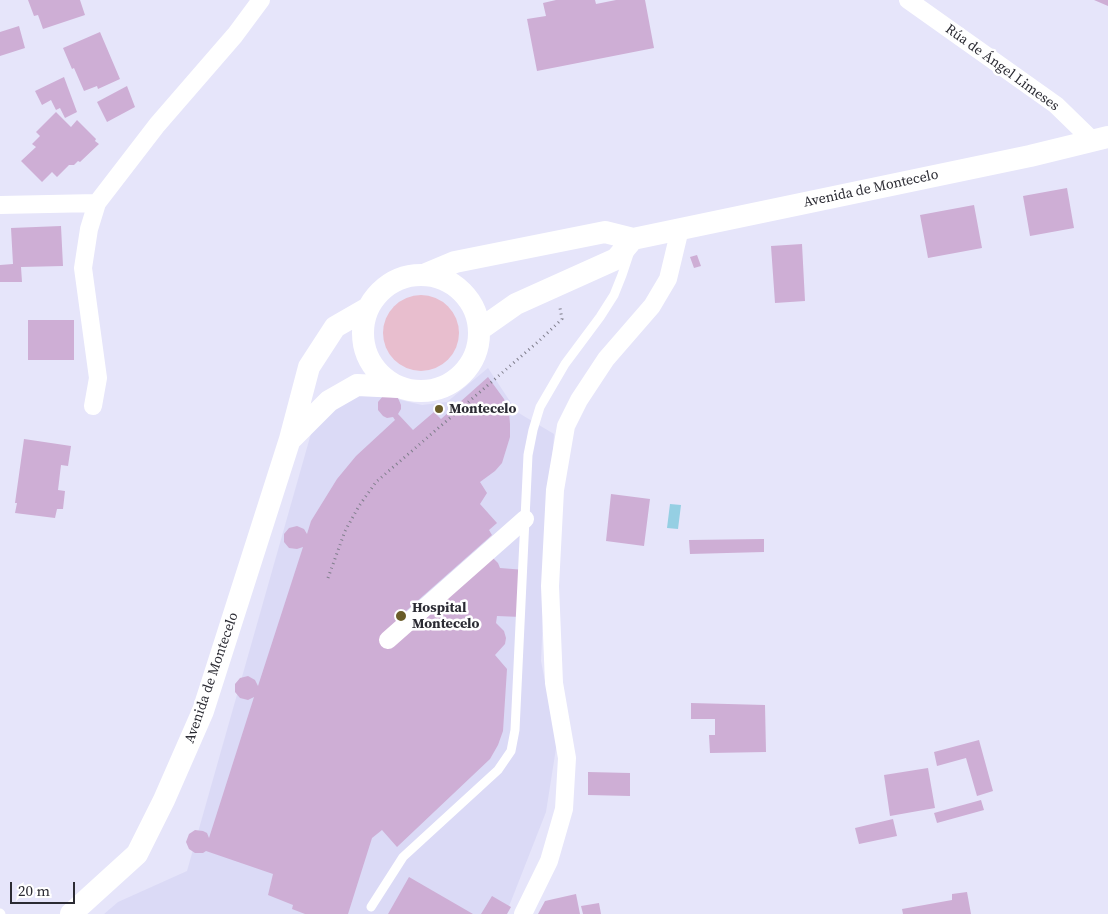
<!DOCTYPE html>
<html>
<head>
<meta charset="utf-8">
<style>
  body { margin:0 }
  #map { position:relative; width:1108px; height:914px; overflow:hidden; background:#e6e5fa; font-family:"Source Serif 4",serif }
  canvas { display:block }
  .scale { position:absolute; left:10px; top:882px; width:65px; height:22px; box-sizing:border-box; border:2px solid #2b2b33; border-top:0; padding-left:6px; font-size:15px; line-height:18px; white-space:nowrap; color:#2b2b33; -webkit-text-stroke:4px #fff; paint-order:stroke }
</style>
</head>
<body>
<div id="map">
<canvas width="1108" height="914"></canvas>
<div class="scale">20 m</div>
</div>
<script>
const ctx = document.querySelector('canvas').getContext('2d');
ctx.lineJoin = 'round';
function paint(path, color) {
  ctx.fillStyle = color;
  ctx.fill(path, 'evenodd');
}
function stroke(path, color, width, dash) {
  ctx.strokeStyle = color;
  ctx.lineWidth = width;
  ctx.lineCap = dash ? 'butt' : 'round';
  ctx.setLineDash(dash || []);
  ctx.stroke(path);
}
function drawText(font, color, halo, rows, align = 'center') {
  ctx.font = font + ' "Source Serif 4",serif';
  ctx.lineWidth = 5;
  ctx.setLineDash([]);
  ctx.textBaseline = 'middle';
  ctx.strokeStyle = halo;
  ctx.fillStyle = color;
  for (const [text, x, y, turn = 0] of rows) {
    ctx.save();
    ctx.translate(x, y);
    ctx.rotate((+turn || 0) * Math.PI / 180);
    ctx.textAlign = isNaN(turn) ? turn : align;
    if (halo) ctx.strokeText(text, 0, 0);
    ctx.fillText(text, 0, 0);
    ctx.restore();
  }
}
paint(new Path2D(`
  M488,368L517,412L554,434L545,571L541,661L557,742L546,812L506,914H104L118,902L187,871L312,430L322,417L352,397L371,393L422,405L447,402Z`), '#dbdaf6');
paint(new Path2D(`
  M383 333a38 38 0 1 1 76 0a38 38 0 1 1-76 0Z`), '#e8bece');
paint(new Path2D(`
  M670,504L681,505L678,529L667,528Z`), '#95cfe3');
paint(new Path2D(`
  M28,0H80L85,15L43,29L38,15L34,16Z
  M556,0H595L596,4L616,0H645L654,48L537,71L527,19L546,16L543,3Z
  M1094,0H1108V6Z
  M19,26L25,48L0,56V32Z
  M100,32L120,79L98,89L97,86L84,91L74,68L72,69L63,48Z
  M64,77L77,112L65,118L60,108L56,110L51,100L42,105L35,91Z
  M127,86L135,107L107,122L97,102Z
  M56,112L71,127L77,120L96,139L95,141L99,144L80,162L78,161L74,165H69L57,177L52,172L42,182L21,161L36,147L32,144L40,136L36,132Z
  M1067,188L1074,228L1030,236L1023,196Z
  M974,205L982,248L928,258L920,215Z
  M61,226L63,266L21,267L22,282H0V265L13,264L11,228Z
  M802,244L805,301L775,303L771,246Z
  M697,255L701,266L694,268L690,257Z
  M28,320H74V360H28Z
  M488,377L504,399L509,412L510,424V437L502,463L495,471L480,482L487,493L480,504L497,523L489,530L492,535L398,618L409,630L493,558L498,563L500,568L525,570L521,617L497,616L496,623L504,631L506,638L505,644L495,655L507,669L503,731L498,745L490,759L397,847L382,830L372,838L348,914H305L292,909L293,905L268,895L273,874L206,851L203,853H195L189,849L186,842L189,834L195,830L203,831L207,833L209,838L254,697L248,700L240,698L235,692V684L240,678L248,676L255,680L258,686L303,547L297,549L289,548L284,542V534L289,528L297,526L304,529L307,534L311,521L337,479L356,456L395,420L393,417L387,418L383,416L378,410V402L383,396L398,398L401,405V409L398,414L413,430L434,412L441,419Z
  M24,439L71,446L68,466L61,465L58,490L65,491L63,509H57L55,518L15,513L17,503H15Z
  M611,494L650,499L644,546L606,541Z
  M764,539V552L690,554L689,540Z
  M691,703L765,705L766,752L710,753L709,735H715V719H691Z
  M979,740L993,791L977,796L966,758L937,766L934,752Z
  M928,768L935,808L890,816L884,775Z
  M588,772L630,773V796L588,795Z
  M981,800L984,810L937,823L934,813Z
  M893,819L897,836L859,844L855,828Z
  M409,877L473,914H388Z
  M967,892L971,914H903L902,909L952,900V894Z
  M576,894L580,914H538L545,901Z
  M492,896L511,907L507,914H481Z
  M599,903L601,914H583L581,906Z`), '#ceaed5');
stroke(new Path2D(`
  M328,578L345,531L359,506L376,482L540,340L562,319L560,308`), '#807f8d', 3, [1, 4]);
stroke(new Path2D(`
  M371,907L403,857L498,770L511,751L515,730L528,455L533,430L540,407L565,364L600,317L614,295L622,275L629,254
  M0,913L1,914`), '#fff', 9);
stroke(new Path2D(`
  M908,0L1056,105L1093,141
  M0,205L97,203
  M93,406L98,378L83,268L89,229L97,203L157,125L235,35L261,0
  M388,640L525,519
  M523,914L549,861L564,809L567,758L554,683L550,586L555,490L566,426L579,400L606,359L652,306L668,279L680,229`), '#fff', 18);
stroke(new Path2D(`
  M424,275L455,262L605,232L633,239L1030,156L1108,137
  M363 333a58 58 0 1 1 116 0a58 58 0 1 1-116 0Z
  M479,330L516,304L616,259L633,239
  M291,439L329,401L357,385L399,387
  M71,914L137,854L164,800L203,711L290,439L309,367L335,327L368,308`), '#fff', 22);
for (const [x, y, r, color] of [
  [439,409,5,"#6a5c29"],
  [401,616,6,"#6a5c29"]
]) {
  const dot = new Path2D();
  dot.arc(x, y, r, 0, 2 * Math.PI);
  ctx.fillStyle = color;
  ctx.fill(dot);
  stroke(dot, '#fff', 2);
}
drawText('14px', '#2b2b33', '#fff', [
  ["Rúa de Ángel Limeses",1002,68,36],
  ["Avenida de Montecelo",871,189,-12],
  ["Avenida de Montecelo",212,678,-71]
]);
drawText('bold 14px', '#2b2b33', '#fff', [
  ["Montecelo",449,409],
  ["Hospital",412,608],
  ["Montecelo",412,624]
], 'left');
</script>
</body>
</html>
